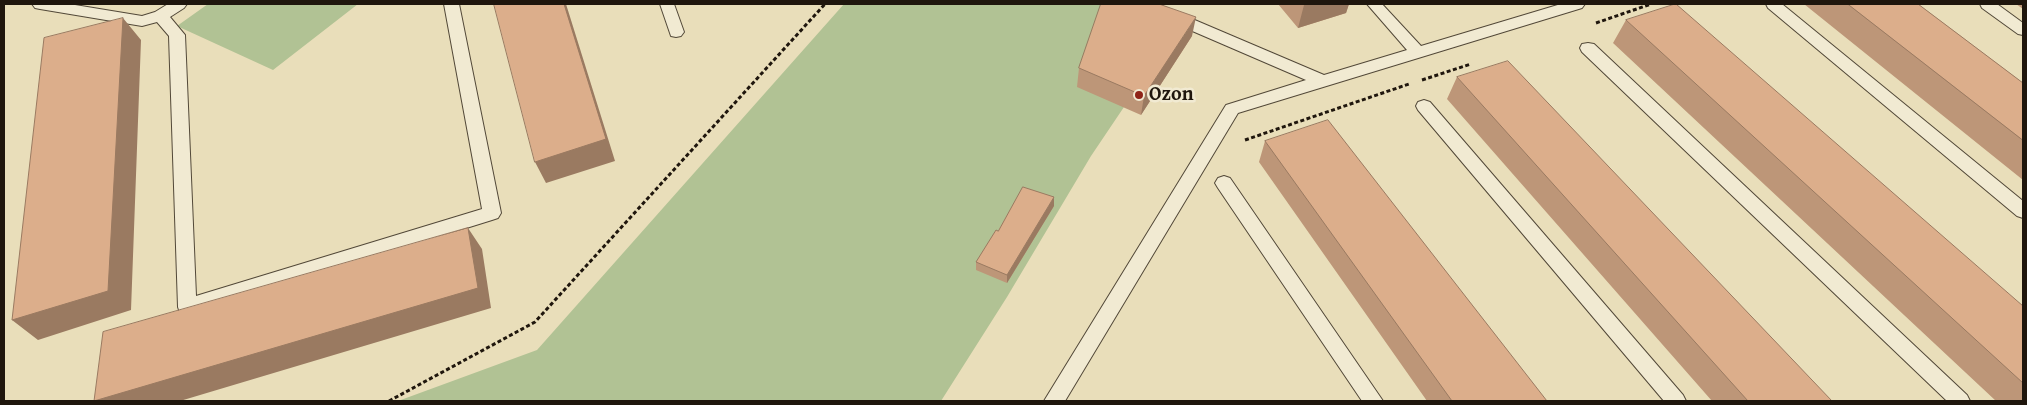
<!DOCTYPE html>
<html>
<head>
<meta charset="utf-8">
<style>
  body { margin:0 }
  #map { position:relative; width:2027px; height:405px; overflow:hidden; background:#e9deba; font-family:"Gentium Book Plus",serif }
  canvas { display:block }
  .frame { position:absolute; inset:0; border:5px solid #1f160d; pointer-events:none }
</style>
</head>
<body>
<div id="map">
<canvas width="2027" height="405"></canvas>
<div class="frame"></div>
</div>
<script>
const ctx = document.querySelector('canvas').getContext('2d');
ctx.lineJoin = 'round';
function paint(path, color) {
  ctx.fillStyle = color;
  ctx.fill(path, 'evenodd');
}
function stroke(path, color, width, dash) {
  ctx.strokeStyle = color;
  ctx.lineWidth = width;
  ctx.lineCap = dash ? 'butt' : 'round';
  ctx.setLineDash(dash || []);
  ctx.stroke(path);
}
function drawText(font, color, halo, rows, align = 'center') {
  ctx.font = font + ' "Gentium Book Plus",serif';
  ctx.lineWidth = 5;
  ctx.setLineDash([]);
  ctx.textBaseline = 'middle';
  ctx.strokeStyle = halo;
  ctx.fillStyle = color;
  for (const [text, x, y, turn = 0] of rows) {
    ctx.save();
    ctx.translate(x, y);
    ctx.rotate((+turn || 0) * Math.PI / 180);
    ctx.textAlign = isNaN(turn) ? turn : align;
    if (halo) ctx.strokeText(text, 0, 0);
    ctx.fillText(text, 0, 0);
    ctx.restore();
  }
}
paint(new Path2D(`
  M208,4H358L273,70L177,26Z
  M844,4H1105L1124,107L1091,156L1007,297L941,401H398L537,350Z`), '#b1c294');
const service = new Path2D(`
  M32,4H69L142,16L155,12L168,4H187L184,8L170,17L185,35L196,296L482,209L444,4H459L501,213L498,218L492,220L187,315L180,313L178,307L169,36L157,22L142,26L40,9L35,8Z
  M660,4H674L684,32L681,36L676,37L671,36Z
  M1136,4H1157L1324,75L1407,50L1367,4H1382L1421,46L1561,4H1585L1582,8L1238,113L1065,401H1044L1226,105L1306,80L1139,8Z
  M1766,4H1782L2023,201V218L2017,216L1768,8Z
  M1980,4H1997L2023,23V35L2018,34L1982,8Z
  M1588,43L1594,44L1967,395L1970,401H1947L1582,52L1580,48L1582,44Z
  M1424,100L1430,102L1683,395L1686,401H1664L1418,110L1416,106L1418,102Z
  M1224,176L1230,178L1383,401H1362L1218,188L1215,183L1218,178Z`);
stroke(service, '#524838', 2);
stroke(new Path2D(`
  M1596,23L1651,4
  M1422,80L1471,64
  M1245,140L1409,84
  M389,401L535,322L825,4`), '#1f160d', 3, [4, 2.5]);
paint(service, '#f1ead2');
paint(new Path2D(`
  M1278,4H1349L1346,13L1298,28Z
  M1804,4H1918L2023,83V180Z
  M2016,4H2023V9Z
  M1626,20L2023,306V401H1996L1613,43Z
  M1192,36L1141,115L1077,87L1079,68Z
  M1457,77L1832,401H1712L1447,99Z
  M1265,141L1547,401H1427L1259,162Z
  M1054,206L1007,283L976,270V262L998,231Z`), '#bd9678');
paint(new Path2D(`
  M564,4H566L615,161L546,183L535,162Z
  M1309,4H1349L1346,13L1298,28L1304,5Z
  M1196,17L1192,36L1141,115L1144,96Z
  M123,18L141,40L131,310L38,340L12,320Z
  M1054,197V206L1007,283V275Z
  M468,228L482,249L491,308L180,401H95Z`), '#9a7a61');
const building = new Path2D(`
  M494,4H564L606,139L535,162Z
  M1101,4H1159L1196,17L1144,96L1079,68Z
  M1676,4L2023,306V383L1626,20Z
  M1848,4H1918L2023,83V140Z
  M123,18L108,291L12,320L44,38Z
  M1508,61L1832,401H1748L1457,77Z
  M1328,120L1547,401H1452L1265,141Z
  M1023,187L1054,197L1007,275L976,262L996,230L998,231Z
  M468,228L478,288L94,401L103,332Z`);
paint(building, '#dcae8b');
stroke(building, '#9a7a61', 1);
for (const [x, y, r, color] of [
  [1139,95,5,"#8f2418"]
]) {
  const dot = new Path2D();
  dot.arc(x, y, r, 0, 2 * Math.PI);
  ctx.fillStyle = color;
  ctx.fill(dot);
  stroke(dot, '#f1ead2', 2);
}
drawText('bold 20px', '#1f160d', '#f1ead2', [
  ["Ozon",1149,95]
], 'left');
</script>
</body>
</html>
